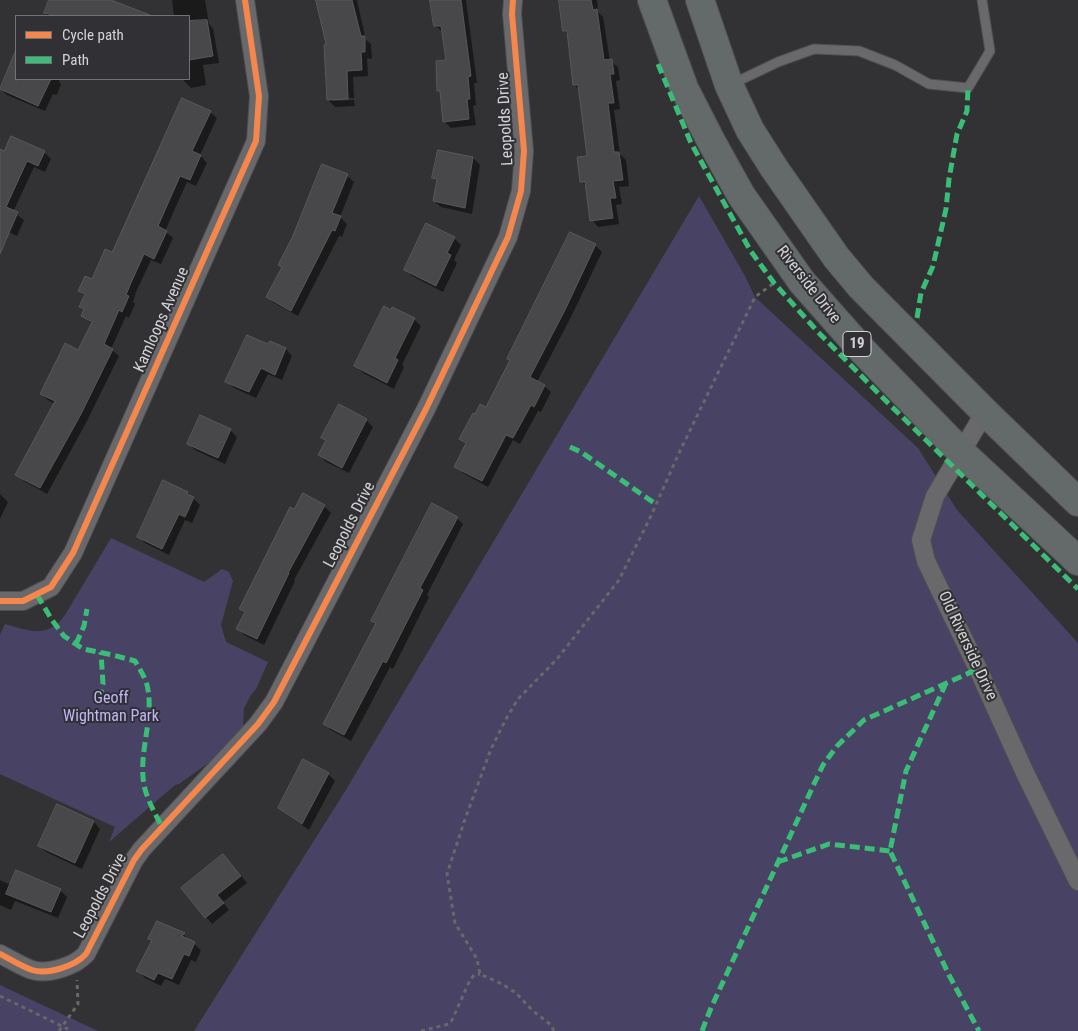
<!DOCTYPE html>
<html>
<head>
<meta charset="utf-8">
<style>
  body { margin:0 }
  #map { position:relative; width:1078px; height:1031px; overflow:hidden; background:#323234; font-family:"Roboto Condensed",sans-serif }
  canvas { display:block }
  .legend { position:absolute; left:15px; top:15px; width:175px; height:65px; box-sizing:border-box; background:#313135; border:1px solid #727275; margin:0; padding:6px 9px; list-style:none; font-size:15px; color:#d4d4d6 }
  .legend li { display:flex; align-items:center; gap:10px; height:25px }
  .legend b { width:25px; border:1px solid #727275 }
</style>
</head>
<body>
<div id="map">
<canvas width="1078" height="1031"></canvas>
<ul class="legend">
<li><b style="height:6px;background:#f5874c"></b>Cycle path</li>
<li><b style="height:6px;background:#3abd76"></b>Path</li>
</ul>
</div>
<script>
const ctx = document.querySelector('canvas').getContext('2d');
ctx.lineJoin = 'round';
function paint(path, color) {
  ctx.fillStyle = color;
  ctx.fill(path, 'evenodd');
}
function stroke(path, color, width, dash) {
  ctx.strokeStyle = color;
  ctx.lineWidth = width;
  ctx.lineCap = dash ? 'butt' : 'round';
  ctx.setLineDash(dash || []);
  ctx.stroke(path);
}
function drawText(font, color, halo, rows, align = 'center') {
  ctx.font = font + ' "Roboto Condensed",sans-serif';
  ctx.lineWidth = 4;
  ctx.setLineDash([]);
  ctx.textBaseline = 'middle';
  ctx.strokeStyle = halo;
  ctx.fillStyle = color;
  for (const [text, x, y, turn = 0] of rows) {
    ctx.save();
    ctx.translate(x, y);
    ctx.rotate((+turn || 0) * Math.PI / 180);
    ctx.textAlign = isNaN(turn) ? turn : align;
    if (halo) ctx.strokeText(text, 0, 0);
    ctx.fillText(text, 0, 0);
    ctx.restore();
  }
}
paint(new Path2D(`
  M699,196L745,276L755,297L918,448L957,510L1078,643V1031H194L344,793Z
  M111,538L204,582L222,569L229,572L233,581L221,625L226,642L268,662L256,689L251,695L244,708L243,728L214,759L179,784L175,785L109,842L115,827L0,774V635L5,624C29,631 48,639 65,615Z
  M0,985L98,1031H0Z`), '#484365');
paint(new Path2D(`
  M49,0H109L132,14L131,16H48L44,12Z
  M172,0H205L209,24L213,28L219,63L203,65L206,85L191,88L184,81L183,79H189V16H174Z
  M317,0H357L366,40L371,44L372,59L367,58L368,76L353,77L354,98L333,99V101L354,100L355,106L335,107L328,100V47Z
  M431,0H466L477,83H474L476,105L473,106L476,125L451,128L445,122L441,93L439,90L447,61L443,32L435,26Z
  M560,0H597L598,12L603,17L610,61L618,67L620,80L616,81L620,109L614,110L620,154L626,160L629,186L619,187L622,204L616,205L619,224L598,227L592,220L587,187L582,182L589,157L580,90L574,85L568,35L565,31Z
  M16,53V79H60L59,82L61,84L57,95L53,94L45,111L7,95L0,88Z
  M210,112L217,118L200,155L207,163L196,186L187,182L165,231L173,238L161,264L151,260L136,292L133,302L135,304L129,318L126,316L111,349L119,356L87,421L47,494L24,481L17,475L55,404L48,400L41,394L78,352L92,324L82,316L85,311L80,307L85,296L80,291L92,280L112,253Z
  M12,137L44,152L51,159L45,172L34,167L13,212L24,220L17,236L8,232L0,249V157L5,153Z
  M439,152L473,158L480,165L472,214L441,207L434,201L438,182L434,178Z
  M347,176L354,182L340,217L347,224L342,237L339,236L298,316L274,303L267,297Z
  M454,238L461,245L454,260L457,263L443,292L412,276L405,269Z
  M595,245L602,252L571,317L537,382L544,386L551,392L541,412L538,411L520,444L513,440L488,487L463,473L456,466L466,445L461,439L487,409L511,361L508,359Z
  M414,319L421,326L402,365L404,367L394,389L363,373L356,366Z
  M271,342L286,349L292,356L282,380L268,374L256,398L234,388L227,382L269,346Z
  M201,417L230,430L237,437L225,464L195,450L189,444Z
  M366,420L373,427L349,473L326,462L319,455L326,441L323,438Z
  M164,482L188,493L200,505L192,523L185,520L169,555L145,543L139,537Z
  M0,494L8,502L0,519Z
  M324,506L331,513L294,580L295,581L264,645L244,635L238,628L245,614L240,608L295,511Z
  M457,518L463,524L427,595L429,597L393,669L390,667L351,741L331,730L324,724L377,624L373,620Z
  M328,774L335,781L309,830L286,814L279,808Z
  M57,806L94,822L100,829L82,869L46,852L39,846Z
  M230,862L247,883L223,902L229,910L212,924L206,917Z
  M0,880L11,885L60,890L67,897L58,918L15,901L11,910L0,905Z
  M158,923L184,935L201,950L196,962L191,960L179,985L165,979L161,986L145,978L138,971L153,941L150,938Z`), '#0007');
const building = new Path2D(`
  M49,0H111L150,15L58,16L44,13Z
  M316,0H352L361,36H365V52H361L362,70L347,71L348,99L327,100L324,45H326Z
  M430,0H461L471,76L468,77L470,99H467L469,119L443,122L440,91H437L436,61L446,60L441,26H434Z
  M559,0H591L593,10L597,9L604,60L612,59L614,74H610L614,103H608L614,152H619L623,180L613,181L616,198H610L613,218L590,221L585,182H580L577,157L587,156L578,85H573L567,31H563Z
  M207,20L213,56L189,60V21Z
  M16,50V81L17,79H51L38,106L0,89Z
  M182,98L211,111L192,151L201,155L190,180L180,176L158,226L167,231L154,259L144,254L130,285L126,295L129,296L122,312L119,310L104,344L113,349L81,414L40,488L15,475L55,401L40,394L65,343L78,350L92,322L81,316L84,309L79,307L85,294L78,291L85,276L92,279L105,249L112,252Z
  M11,136L45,151L38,166L27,161L6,207L18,212L0,254V149L4,151Z
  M438,150L473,157L465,208L433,201L437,179L432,178Z
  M322,164L348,174L332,213L341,216L335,231L332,230L291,311L266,297L282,267L278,265L292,238Z
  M426,223L455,237L447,253L451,255L436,286L404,270Z
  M570,232L596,244L565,310L530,377L545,385L534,407L531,405L513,438L506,435L482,481L454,467L466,443L459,439L473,413L475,414L480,404L486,407L510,360L507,359Z
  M384,306L391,310L392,307L415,318L395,358L398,360L387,383L354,366Z
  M247,335L268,344L270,341L286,348L275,375L261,368L249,392L225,382Z
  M339,404L367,419L342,468L318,455L326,440L321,438Z
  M200,415L231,429L218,458L187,444Z
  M163,480L188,492L187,494L194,497L185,517L179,514L162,549L137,537Z
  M303,493L325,505L288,573H289L257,639L236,629L245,612L239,609L290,507L294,509Z
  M432,503L458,517L420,588L423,590L386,663L383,661L344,735L323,724L376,623L371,621Z
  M303,759L329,773L302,824L278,808Z
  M57,804L94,821L75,863L38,846Z
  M223,854L241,876L217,895L224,903L205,918L181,888Z
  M16,870L61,889L51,912L6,894Z
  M157,921L185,933L182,936L195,942L189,956L184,954L172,979L158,973L154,980L136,971L152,940L148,939Z`);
paint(building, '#48484a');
stroke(building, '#58585a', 1);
const service = new Path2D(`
  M732,84L778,62L814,49L859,51L895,65L929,84L968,88L990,51L982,0`);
const minor = new Path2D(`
  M985,412L935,496L921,540L926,561L978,669L1025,773L1078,881
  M0,601H23L51,587L73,553L256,141L259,96L245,0
  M0,954C10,959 21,966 32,970C48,975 75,966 86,954L134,860L142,849L258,724L274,702L426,409L508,237L521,191L524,151L512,14L513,0`);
const primary = new Path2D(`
  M652,0L684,88L711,141L741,195L802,282L863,351L962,453L1078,561
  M700,0L729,85L750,130L774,168L836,257L861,287L985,412L1078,502`);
stroke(service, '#4f4f51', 11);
stroke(minor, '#4f4f51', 20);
stroke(primary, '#4f4f51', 30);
stroke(new Path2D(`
  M0,996L72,1031
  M59,1031L78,1004L77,980
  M421,1031L449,1024L452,1020L470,980L474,975L480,974
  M554,1031L551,1025L532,1010L516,993L502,984L480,974L477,959L455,923L447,874L464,822L491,749L506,719L518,699L557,659L619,580L650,518L679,453L755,297L774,283`), '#68686a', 3, [4, 4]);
stroke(service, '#69696b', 9);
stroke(minor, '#69696b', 18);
stroke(primary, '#646a69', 28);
stroke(new Path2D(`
  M658,64L691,143L750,250L774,283L818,332L889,404L1078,589
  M917,318L921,293L933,266L946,209L949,179L957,134L967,111L968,88
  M570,447L581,452L657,505
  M37,595L52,620L64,636L83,649L113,655L135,661C139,668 145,677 147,685C155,718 138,751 144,785C147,800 155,813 162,827
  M76,644L84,626L87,609
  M946,683L906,771L890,851L949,975L979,1031
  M99,699L103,684L101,652
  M778,862L829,844L890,851
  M702,1031L711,1008L814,784L823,765L837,746L864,720L978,669`), '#3abd76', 5, [10, 5]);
stroke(new Path2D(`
  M0,601H23L51,587L73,553L256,141L259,96L245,0
  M0,954C10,959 21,966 32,970C48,975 75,966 86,954L134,860L142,849L258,724L274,702L426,409L508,237L521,191L524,151L512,14L513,0`), '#f5874c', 6);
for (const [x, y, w] of [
  [857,344,28]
]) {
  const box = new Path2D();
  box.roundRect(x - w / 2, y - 12.5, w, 25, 4);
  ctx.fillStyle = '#313135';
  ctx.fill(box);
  stroke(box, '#d4d4d6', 1);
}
drawText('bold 15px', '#d4d4d6', null, [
  ["19",857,344]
]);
drawText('16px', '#d4d4d6', '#313135', [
  ["Leopolds Drive",506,119,-93],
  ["Riverside Drive",808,285,52],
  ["Kamloops Avenue",162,320,-66],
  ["Leopolds Drive",350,525,-63],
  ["Old Riverside Drive",967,646,65],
  ["Leopolds Drive",101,896,-62]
]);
drawText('16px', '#c0b7f9', '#313135', [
  ["Geoff",111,699],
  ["Wightman Park",111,717]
]);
</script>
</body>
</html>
